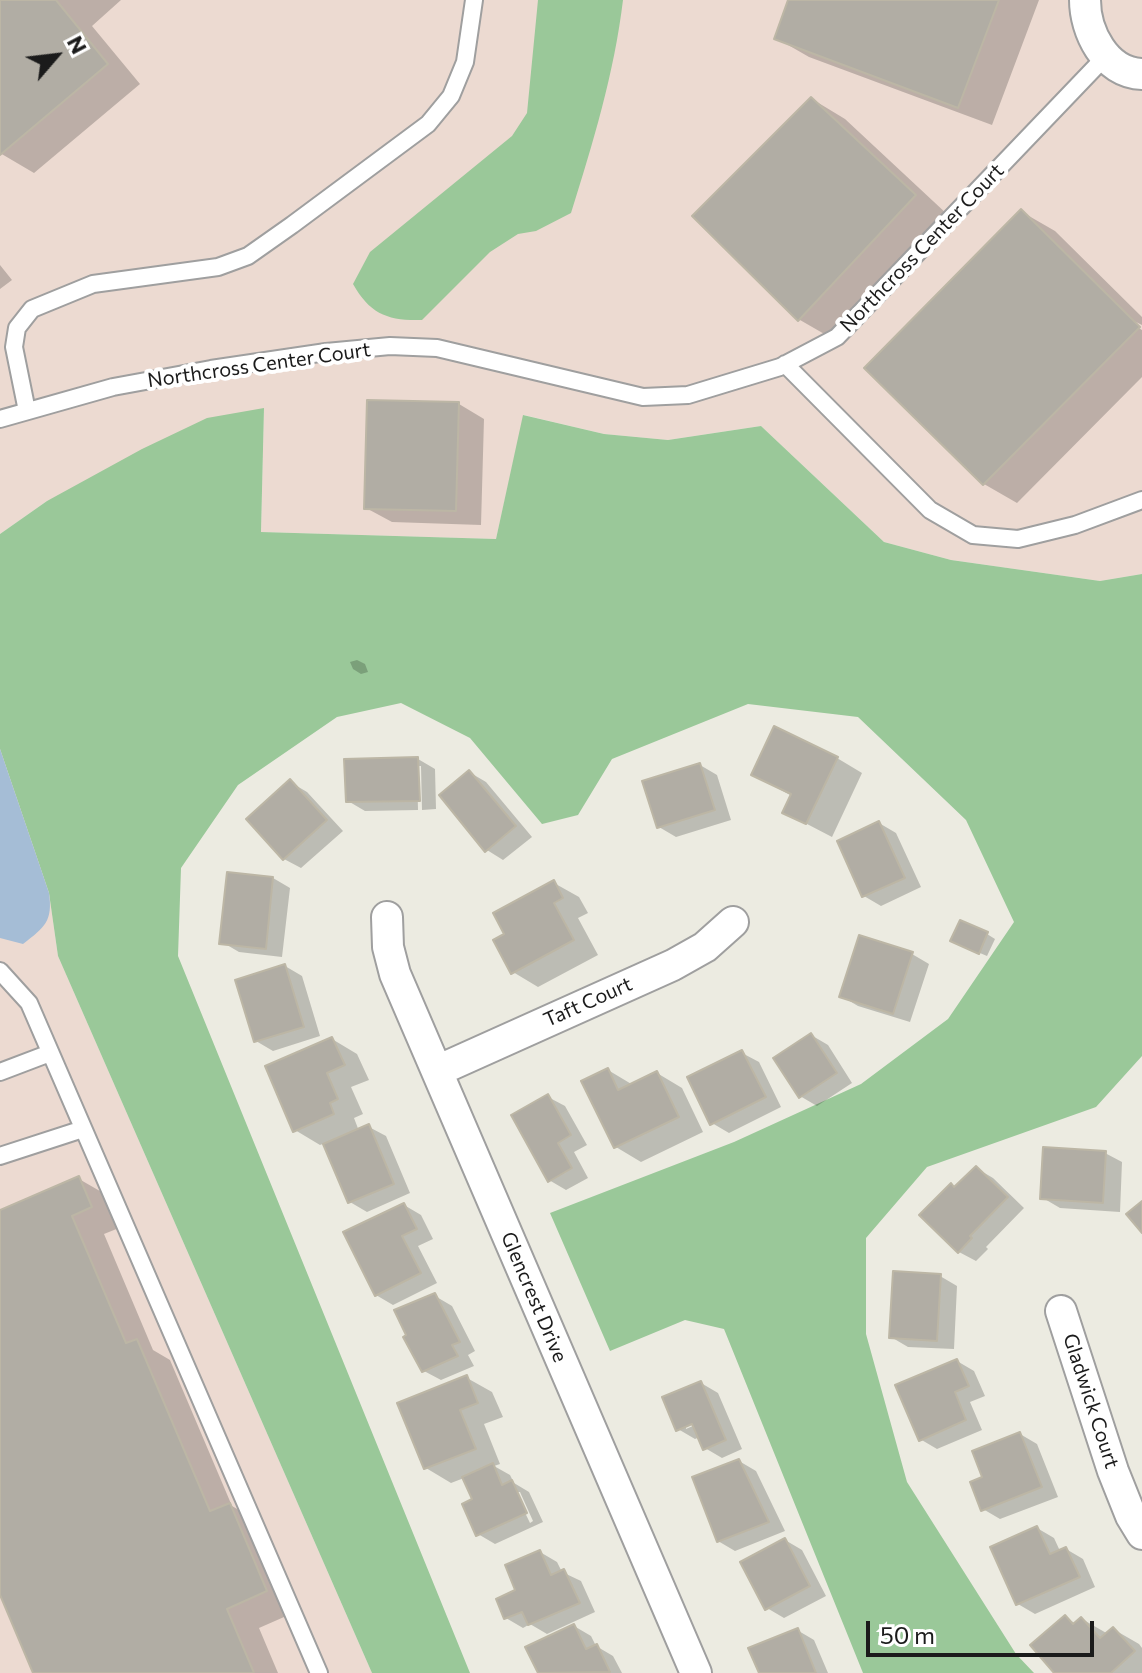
<!DOCTYPE html>
<html>
<head>
<meta charset="utf-8">
<style>
  body { margin:0 }
  #map { position:relative; width:1142px; height:1673px; overflow:hidden; background:#ecebe1; font-family:Commissioner,sans-serif }
  canvas { display:block }
  .north { position:absolute; left:16px; top:16px; width:80px; height:80px; -webkit-text-stroke:6px #fff; paint-order:stroke; rotate:62deg; font-size:22px; font-weight:700; line-height:32px; text-align:center; color:#1b1b1b }
  .north::after { content:''; display:block; margin:auto; width:28px; height:36px; background:#1b1b1b; clip-path:polygon(50% 0,100% 100%,50% 72%,0 100%) }
  .scale { position:absolute; left:866px; top:1621px; width:228px; height:36px; box-sizing:border-box; border:4px solid #1b1b1b; border-top:0; padding-left:10px; font-size:24px; line-height:28px; white-space:nowrap; color:#1b1b1b; -webkit-text-stroke:6px #fff; paint-order:stroke }
</style>
</head>
<body>
<div id="map">
<canvas width="1142" height="1673"></canvas>
<div class="north">N</div>
<div class="scale">50 m</div>
</div>
<script>
const ctx = document.querySelector('canvas').getContext('2d');
ctx.lineJoin = 'round';
function paint(path, color) {
  ctx.fillStyle = color;
  ctx.fill(path, 'evenodd');
}
function stroke(path, color, width, dash) {
  ctx.strokeStyle = color;
  ctx.lineWidth = width;
  ctx.lineCap = dash ? 'butt' : 'round';
  ctx.setLineDash(dash || []);
  ctx.stroke(path);
}
function drawText(font, color, halo, rows, align = 'center') {
  ctx.font = font + ' Commissioner,sans-serif';
  ctx.lineWidth = 8;
  ctx.setLineDash([]);
  ctx.textBaseline = 'middle';
  ctx.strokeStyle = halo;
  ctx.fillStyle = color;
  for (const [text, x, y, turn = 0] of rows) {
    ctx.save();
    ctx.translate(x, y);
    ctx.rotate((+turn || 0) * Math.PI / 180);
    ctx.textAlign = isNaN(turn) ? turn : align;
    if (halo) ctx.strokeText(text, 0, 0);
    ctx.fillText(text, 0, 0);
    ctx.restore();
  }
}
paint(new Path2D(`
  M0,0H1142V574L1100,581L951,560L884,542L761,426L668,440L604,434L524,415L496,539L261,532L264,409L47,501L0,534Z
  M0,749L49,893L58,956L372,1673H0Z`), '#ecdad1');
paint(new Path2D(`
  M538,0H623C614,74 593,143 571,213L536,231L518,234L490,252L422,320C388,321 370,314 353,284L370,252L512,136L527,113Z
  M264,408L261,532L496,539L523,415L604,434L668,440L761,426L884,542L951,560L1100,581L1142,574V1056L1096,1107L927,1167L866,1238V1334L907,1482L1016,1654L1034,1673H863L724,1329L685,1320L610,1351L550,1213L734,1142L861,1084L948,1019L1014,922L966,820L858,717L748,704L612,759L578,815L542,824L470,738L401,703L337,717L238,785L181,868L178,956L470,1673H372L58,956L49,893L0,749V534L47,501L142,449L207,418Z`), '#9ac899');
paint(new Path2D(`
  M0,749L49,893C53,921 45,927 23,944L0,938Z`), '#a5bdd6');
paint(new Path2D(`
  M0,0H121L92,26L140,84L34,173L0,153Z
  M790,0H1039L992,125L809,57L776,38Z
  M812,99L845,119L948,215L833,339L800,320L695,216Z
  M1022,212L1055,231L1142,317V325L1132,320L1130,323L1142,330V377L1017,503L984,484L867,368Z
  M0,265L12,280L0,289Z
  M459,404L484,419L481,525L392,522L366,508Z
  M357,660L365,664L368,672L361,674L353,669L350,662Z
  M837,758L862,773L832,837L784,812L792,796L753,775Z
  M418,759L435,769L436,809L422,810L421,766H417L418,810L365,811L348,801Z
  M700,765L717,775L731,820L676,837L659,827Z
  M469,772L486,782L532,837L503,860L487,850Z
  M290,782L307,792L343,831L301,868L284,859Z
  M879,823L896,833L921,887L881,906L864,896Z
  M273,878L290,888L282,957L239,952L222,942Z
  M554,883L579,897L588,913L578,918L598,955L538,987L513,972L507,935Z
  M987,934L995,939L987,956L961,945Z
  M912,954L929,964L910,1022L858,1006L841,996Z
  M285,966L302,976L320,1036L273,1051L256,1041Z
  M811,1035L828,1045L852,1083L817,1106L800,1096Z
  M332,1039L357,1054L369,1080L351,1087L363,1114L354,1118L359,1131L369,1127L386,1136L410,1193L367,1212L350,1202L325,1143L320,1145L295,1130Z
  M742,1053L759,1062L781,1107L729,1133L712,1123Z
  M608,1070L633,1085L657,1073L682,1088L703,1132L641,1162L616,1147Z
  M548,1097L565,1106L587,1145L574,1152L588,1178L566,1190L549,1180Z
  M1105,1153L1122,1162L1120,1212L1060,1208L1043,1198Z
  M976,1168L993,1178L1024,1208L986,1247L988,1249L976,1261L959,1252L956,1189Z
  M79,1179L112,1198L124,1226L104,1234L153,1350L170,1360L232,1506L263,1524L300,1610L259,1628L278,1673H35L0,1589V1212Z
  M404,1205L421,1215L433,1239L418,1246L437,1283L393,1305L376,1295Z
  M940,1276L957,1286L954,1349L908,1347L891,1337Z
  M435,1296L452,1306L475,1351L468,1355L474,1366L441,1380L424,1371Z
  M957,1361L974,1371L985,1396L970,1402L982,1430L937,1449L920,1439Z
  M467,1378L492,1392L503,1417L484,1424L500,1464L494,1466L510,1475L514,1483L529,1492L543,1522L495,1544L478,1534L475,1500L464,1478L451,1483L426,1468ZM515,1492H520L533,1521L530,1523Z
  M701,1383L718,1393L742,1449L722,1458L705,1448L700,1437L695,1439L678,1429ZM702,1422L686,1429V1424Z
  M1020,1434L1037,1444L1058,1497L1000,1519L983,1509L985,1478Z
  M739,1461L756,1471L785,1531L735,1551L718,1541Z
  M1037,1528L1054,1538L1060,1551L1066,1549L1083,1559L1095,1587L1035,1614L1018,1604Z
  M785,1540L802,1550L826,1596L784,1618L767,1608Z
  M540,1552L557,1562L562,1572L581,1581L595,1612L547,1634L530,1624L523,1628L506,1618Z
  M1065,1617L1076,1624L1082,1619L1108,1634L1113,1629L1139,1644L1142,1648V1673H1057Z
  M574,1626L591,1636L596,1646L613,1656L622,1673H540L528,1648Z
  M797,1630L814,1640L828,1673H761Z`), '#0003');
const building = new Path2D(`
  M0,0H56L108,64L0,155Z
  M788,0H999L958,108L774,39Z
  M811,97L916,195L798,321L692,216Z
  M1021,209L1140,327L983,485L864,368Z
  M367,400L459,402L456,511L364,509Z
  M774,726L838,757L806,824L782,813L791,794L751,775Z
  M418,757L420,801L346,802L344,759Z
  M700,763L715,810L657,828L642,781Z
  M469,770L516,826L485,852L439,795Z
  M290,779L327,820L283,860L246,819Z
  M879,821L905,878L862,897L837,841Z
  M227,872L273,877L266,949L219,944Z
  M554,880L563,898L554,903L574,940L511,974L493,940L504,934L493,913Z
  M960,920L988,932L979,954L950,941Z
  M859,935L913,952L893,1014L839,997Z
  M285,964L304,1027L254,1042L235,980Z
  M811,1033L837,1073L799,1098L773,1058Z
  M332,1037L345,1065L327,1073L338,1099L330,1103L334,1114L293,1132L265,1066Z
  M742,1050L766,1097L710,1125L687,1077Z
  M608,1068L618,1090L657,1071L679,1117L614,1148L581,1081Z
  M548,1094L571,1135L558,1143L572,1168L548,1182L511,1115Z
  M369,1124L394,1184L348,1203L323,1144Z
  M1043,1147L1106,1151L1103,1203L1040,1199Z
  M976,1166L1008,1197L970,1236L972,1238L958,1253L919,1215L951,1183L954,1187Z
  M79,1176L92,1207L72,1216L126,1343L137,1339L210,1511L230,1503L267,1591L227,1609L254,1673H33L0,1595V1210Z
  M1142,1201V1233L1126,1214Z
  M404,1203L417,1229L402,1236L421,1273L375,1296L343,1232Z
  M893,1271L941,1274L937,1341L889,1338Z
  M435,1293L460,1342L452,1345L458,1356L422,1372L403,1337L406,1335L394,1310Z
  M957,1359L969,1386L955,1392L966,1420L919,1441L895,1385Z
  M467,1375L478,1403L460,1410L476,1449L424,1469L397,1403Z
  M701,1381L726,1440L703,1450L692,1424L676,1431L662,1397Z
  M1020,1432L1042,1487L981,1511L970,1482L982,1477L972,1451Z
  M739,1459L769,1522L717,1542L692,1477Z
  M493,1463L502,1485L512,1480L527,1513L476,1536L462,1504L472,1499L462,1477Z
  M1037,1526L1050,1554L1066,1547L1080,1577L1016,1605L990,1547Z
  M785,1538L810,1586L765,1610L740,1562Z
  M540,1550L551,1575L564,1569L580,1603L528,1625L522,1612L504,1619L496,1599L515,1590L505,1565Z
  M1065,1615L1073,1624L1081,1617L1100,1638L1113,1627L1135,1651L1111,1673H1054L1030,1645Z
  M574,1624L586,1649L597,1644L610,1672L538,1673L525,1647Z
  M798,1628L816,1673H759L748,1648Z`);
paint(building, '#b1ada4');
stroke(building, '#bcb6a5', 2);
const service = new Path2D(`
  M785,364L930,510L973,535L1018,539L1075,525L1142,500
  M27,411L14,347L17,328L32,309L93,284L218,267L248,256L292,225L428,124L451,96L465,62L474,0
  M0,419L113,387L211,369L326,352L390,346L437,348L643,397L688,395L780,367L837,337L1106,56
  M0,971L29,1003L319,1673
  M0,1072L50,1053
  M0,1156L83,1129`);
const minor = new Path2D(`
  M1085,0C1085,31 1105,73 1142,74
  M387,917L388,947L395,974L696,1673
  M437,1071L673,965L705,947L733,922
  M1061,1311L1113,1471L1131,1516L1142,1534`);
stroke(service, '#9f9f9f', 20);
stroke(minor, '#9f9f9f', 34);
stroke(service, '#fff', 16);
stroke(minor, '#fff', 30);
drawText('20px', '#1b1b1b', '#fff', [
  ["Northcross Center Court",922,248,-46],
  ["Northcross Center Court",259,365,-8],
  ["Taft Court",588,1002,-24],
  ["Glencrest Drive",534,1297,67],
  ["Gladwick Court",1091,1401,72]
]);
</script>
</body>
</html>
